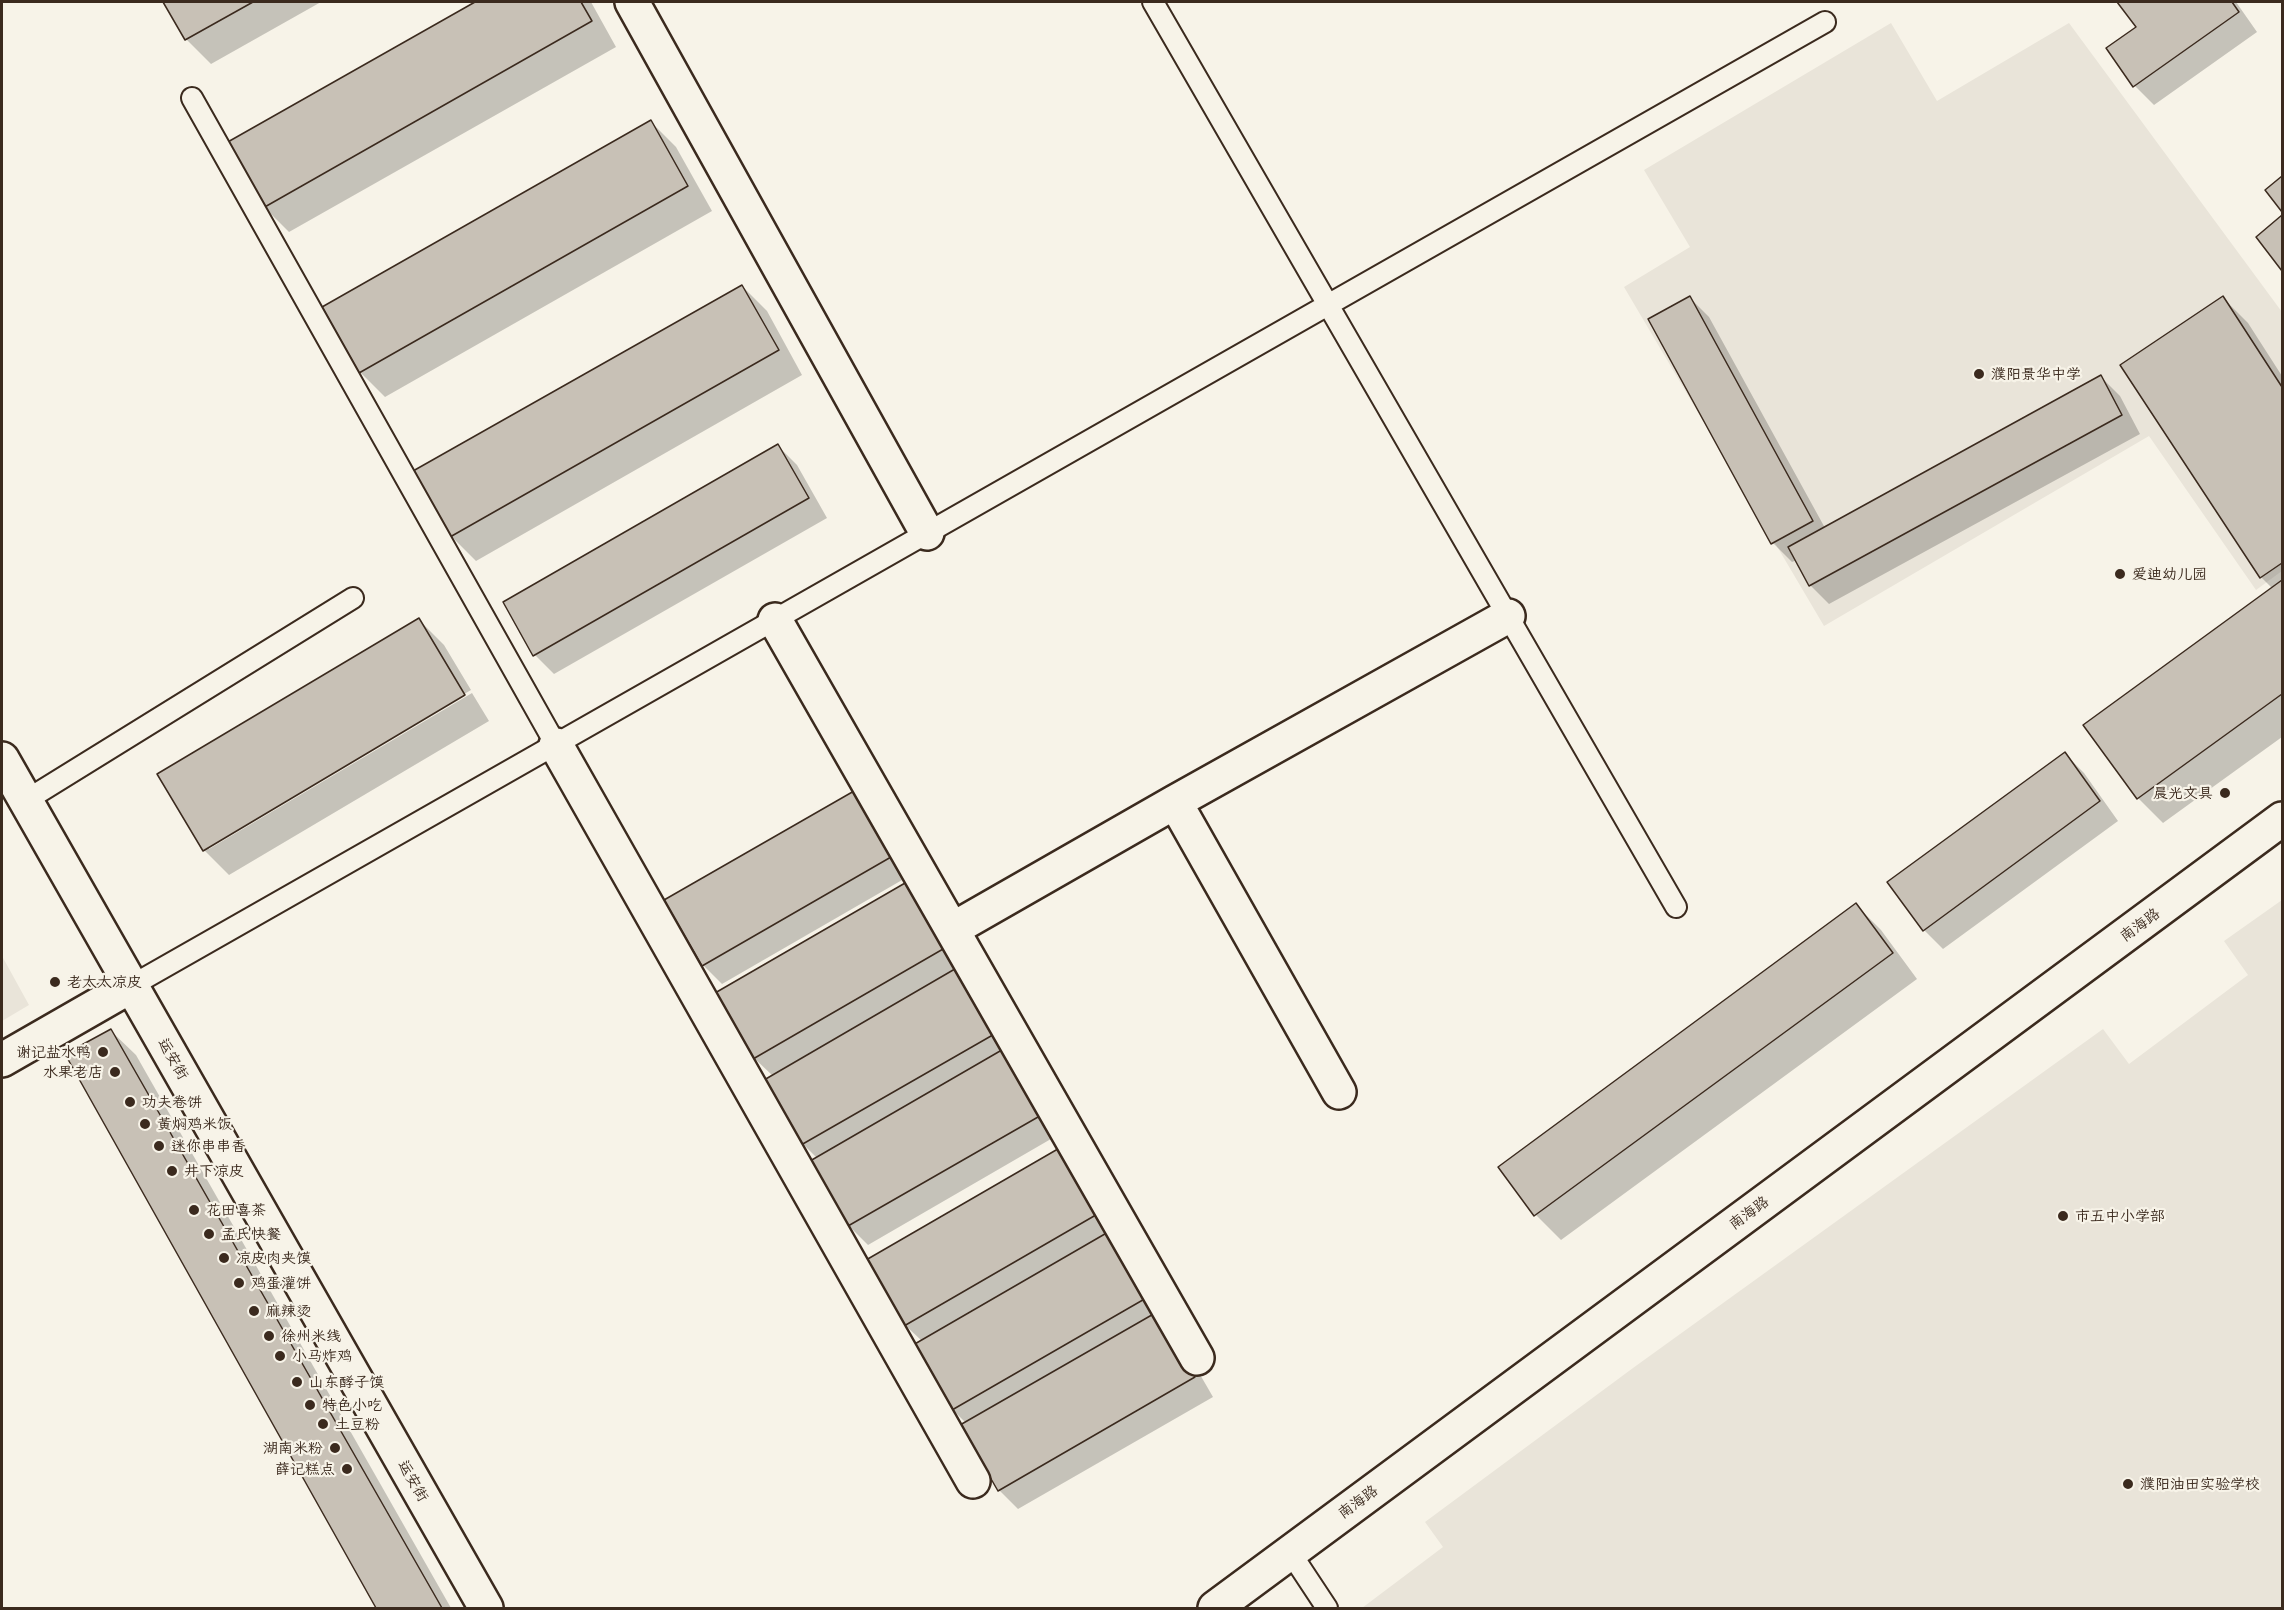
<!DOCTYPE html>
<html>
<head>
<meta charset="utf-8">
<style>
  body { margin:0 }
  #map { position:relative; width:2284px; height:1610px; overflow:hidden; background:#f7f3e8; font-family:Mali,sans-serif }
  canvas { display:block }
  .frame { position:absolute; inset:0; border:3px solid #3b2a1e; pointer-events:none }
</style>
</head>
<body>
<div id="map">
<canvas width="2284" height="1610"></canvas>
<div class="frame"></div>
</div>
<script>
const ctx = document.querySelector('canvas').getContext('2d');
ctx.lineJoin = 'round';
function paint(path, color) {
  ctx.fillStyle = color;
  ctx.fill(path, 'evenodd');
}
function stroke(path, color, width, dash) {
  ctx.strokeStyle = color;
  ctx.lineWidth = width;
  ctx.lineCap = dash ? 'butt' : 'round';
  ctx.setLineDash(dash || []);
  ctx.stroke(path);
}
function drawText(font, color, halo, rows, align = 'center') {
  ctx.font = font + ' Mali,"LXGW WenKai TC",sans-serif';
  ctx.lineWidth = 4.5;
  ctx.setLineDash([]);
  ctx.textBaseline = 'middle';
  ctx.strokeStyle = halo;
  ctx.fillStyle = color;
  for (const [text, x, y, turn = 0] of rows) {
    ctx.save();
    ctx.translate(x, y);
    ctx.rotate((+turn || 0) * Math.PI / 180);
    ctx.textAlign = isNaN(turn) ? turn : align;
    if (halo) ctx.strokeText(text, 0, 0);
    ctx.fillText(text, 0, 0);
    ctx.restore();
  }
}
paint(new Path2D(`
  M1891,23L1937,101L2069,23L2282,312V571L2256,590L2149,436L1824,626L1624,287L1690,247L1644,170Z
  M2282,900V1608H1362L1443,1547L1425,1522L1633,1368L2103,1029L2129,1064L2248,975L2224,941Z
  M2,956L29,1005L2,1021Z`), '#e9e4d9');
paint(new Path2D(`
  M165,2H321L211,64L186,39Z
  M478,2H591L616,47L289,232L264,207L229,143Z
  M2119,2H2236L2257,32L2154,105L2135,86L2108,48L2138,27Z
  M651,122L676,147L712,211L385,397L360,372Z
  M2282,217V268L2258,237Z
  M742,286L767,311L802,375L476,561L451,536Z
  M1690,298L1709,317L1825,528L2101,377L2120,396L2140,434L1829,604L1810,585L1797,560L1792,562L1773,543L1650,320Z
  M2223,298L2248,323L2282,376V737L2163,823L2138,798L2085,725L2273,589L2261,577Z
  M778,446L797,465L827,518L554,674L535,655Z
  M419,620L444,645L471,690L209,845V849L472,693L489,721L229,875L204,850Z
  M2065,754L2084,773L2118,821L1943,949L1924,930L1889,882Z
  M860,789L916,872L722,984L703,965Z
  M912,881L1063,1132L868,1245L849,1226L812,1161L817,1158L803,1144L766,1081L773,1076L754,1058Z
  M1856,905L1881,930L1917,979L1561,1240L1536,1215L1500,1167Z
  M111,1031L136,1055L451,1608H378L67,1055Z
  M1063,1148L1176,1333L1213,1397L1018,1509L999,1490L966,1423L953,1410L922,1341L905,1325Z`), '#0003');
const building = new Path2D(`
  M163,2H253L185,40Z
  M475,2H581L592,21L263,208L226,143Z
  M2117,2H2232L2239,12L2133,87L2106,48L2136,27Z
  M651,120L688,186L359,373L322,307Z
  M2282,176V212L2265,190Z
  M2282,215V271L2256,237Z
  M742,285L779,350L450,537L413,471Z
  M1690,296L1813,521L1771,544L1648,319Z
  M2223,296L2282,387V563L2260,578L2120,365Z
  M2101,375L2122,415L1809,586L1788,547Z
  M778,444L809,498L533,656L503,602Z
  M2282,580V694L2137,799L2083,725Z
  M419,618L465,695L203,851L157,774Z
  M2065,752L2100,801L1923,931L1887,882Z
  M861,787L898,853L702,966L664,900Z
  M912,879L950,945L753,1059L715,993Z
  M1856,903L1893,953L1534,1216L1498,1167Z
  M960,966L998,1032L801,1145L764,1080Z
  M111,1029L442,1608H376L65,1054Z
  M1007,1047L1045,1113L848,1226L810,1161Z
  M1063,1146L1101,1212L904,1326L866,1260Z
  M1110,1231L1148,1297L952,1410L913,1345Z
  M1157,1312L1195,1377L998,1491L960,1425Z`);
paint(building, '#c8c1b6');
stroke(building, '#3b2a1e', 1.5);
const service = new Path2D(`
  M1153,2L1676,907
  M192,98L556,745
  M25,801L353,598
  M131,986L1825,22
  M1290,1552L1327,1608`);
const minor = new Path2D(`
  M632,2L927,533
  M775,620L1197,1358
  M556,745L973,1481
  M2,759L486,1608
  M1175,802L1339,1092
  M953,929L1175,802L1508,616
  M2,1060L131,986`);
const tertiary = new Path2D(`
  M1215,1608L2282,819`);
stroke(service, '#3b2a1e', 24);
stroke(minor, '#3b2a1e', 38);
stroke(tertiary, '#3b2a1e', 38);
stroke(service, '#f7f3e8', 20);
stroke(minor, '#f7f3e8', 33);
stroke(tertiary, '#f7f3e8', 33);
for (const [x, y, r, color] of [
  [1979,374,6,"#3b2a1e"],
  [2120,574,6,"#3b2a1e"],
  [2225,793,6,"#3b2a1e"],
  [55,982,6,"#3b2a1e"],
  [103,1052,6,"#3b2a1e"],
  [115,1072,6,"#3b2a1e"],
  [130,1102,6,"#3b2a1e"],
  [145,1124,6,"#3b2a1e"],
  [159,1146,6,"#3b2a1e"],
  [172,1171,6,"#3b2a1e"],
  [194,1210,6,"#3b2a1e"],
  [2063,1216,6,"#3b2a1e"],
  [209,1234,6,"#3b2a1e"],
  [224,1258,6,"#3b2a1e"],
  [239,1283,6,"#3b2a1e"],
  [254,1311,6,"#3b2a1e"],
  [269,1336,6,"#3b2a1e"],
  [280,1356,6,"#3b2a1e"],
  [297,1382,6,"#3b2a1e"],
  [310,1405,6,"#3b2a1e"],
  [323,1424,6,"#3b2a1e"],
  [335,1448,6,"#3b2a1e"],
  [347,1469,6,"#3b2a1e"],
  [2128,1484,6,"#3b2a1e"]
]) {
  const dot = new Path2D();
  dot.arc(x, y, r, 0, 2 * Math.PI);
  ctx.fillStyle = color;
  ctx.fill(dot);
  stroke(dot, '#f7f3e8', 2);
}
drawText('15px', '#3b2a1e', '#f7f3e8', [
  ["濮阳景华中学",1991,374],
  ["爱迪幼儿园",2132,574],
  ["晨光文具",2213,793,"right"],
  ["老太太凉皮",67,982],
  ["谢记盐水鸭",91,1052,"right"],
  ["水果老店",103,1072,"right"],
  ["功夫卷饼",142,1102],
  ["黄焖鸡米饭",157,1124],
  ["迷你串串香",171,1146],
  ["井下凉皮",184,1171],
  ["花田喜茶",206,1210],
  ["市五中小学部",2075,1216],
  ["孟氏快餐",221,1234],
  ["凉皮肉夹馍",236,1258],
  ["鸡蛋灌饼",251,1283],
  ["麻辣烫",266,1311],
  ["徐州米线",281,1336],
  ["小马炸鸡",292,1356],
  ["山东酵子馍",309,1382],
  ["特色小吃",322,1405],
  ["土豆粉",335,1424],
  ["湖南米粉",323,1448,"right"],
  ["薛记糕点",335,1469,"right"],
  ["濮阳油田实验学校",2140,1484]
], 'left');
drawText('15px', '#3b2a1e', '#f7f3e8', [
  ["南海路",2140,925,-36],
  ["运安街",173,1059,60],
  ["南海路",1749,1213,-36],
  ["运安街",413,1481,60],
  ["南海路",1358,1502,-36]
]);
</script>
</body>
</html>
